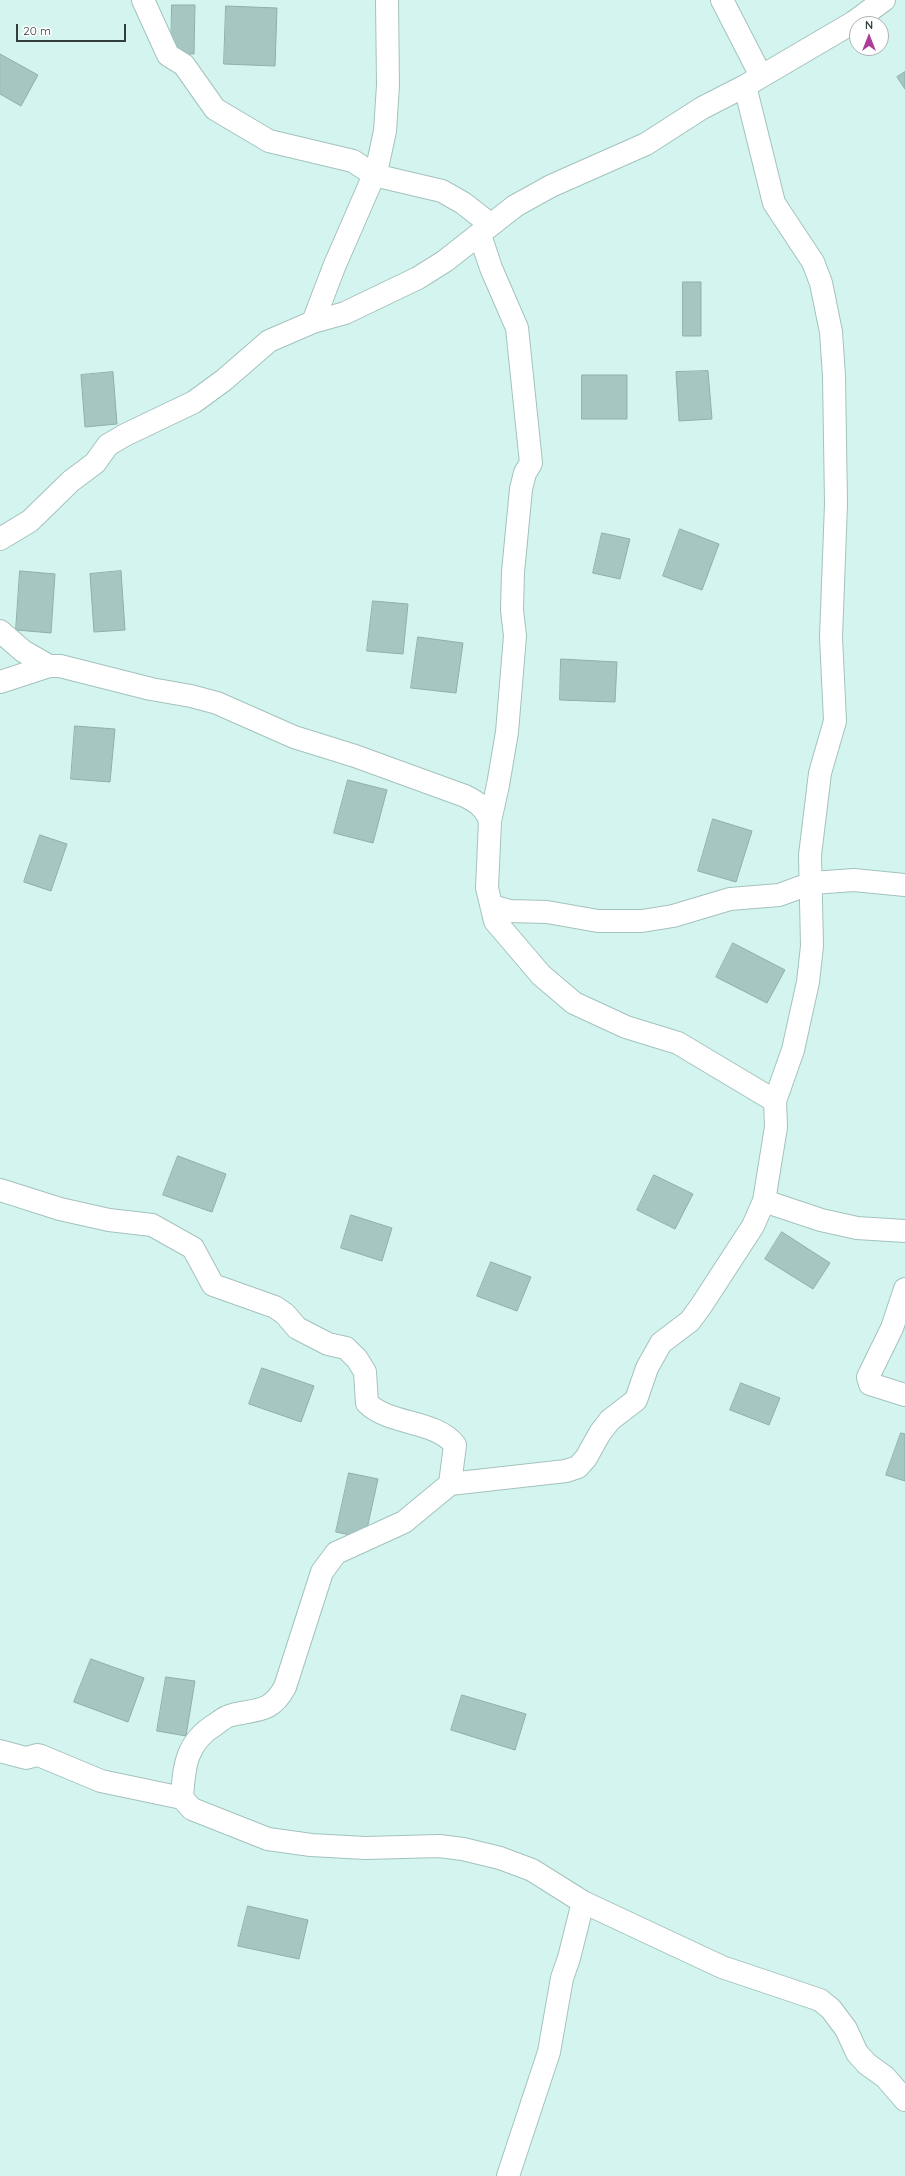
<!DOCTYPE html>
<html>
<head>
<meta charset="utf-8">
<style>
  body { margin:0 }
  #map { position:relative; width:905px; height:2176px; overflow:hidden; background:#d4f5ef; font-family:Quicksand,sans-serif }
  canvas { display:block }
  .north { position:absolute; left:849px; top:16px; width:40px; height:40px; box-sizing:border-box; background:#fff; border:1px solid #adb2b1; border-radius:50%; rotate:0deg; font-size:11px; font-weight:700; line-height:16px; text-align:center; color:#313e3c }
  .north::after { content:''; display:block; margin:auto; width:14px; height:18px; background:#ad3d9a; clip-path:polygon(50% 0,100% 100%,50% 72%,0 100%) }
  .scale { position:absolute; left:16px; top:24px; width:110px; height:18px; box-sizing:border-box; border:2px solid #313e3c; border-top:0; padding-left:5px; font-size:12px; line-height:14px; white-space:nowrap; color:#313e3c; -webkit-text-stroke:3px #fff; paint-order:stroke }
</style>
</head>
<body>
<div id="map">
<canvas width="905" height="2176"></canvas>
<div class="north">N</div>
<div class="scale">20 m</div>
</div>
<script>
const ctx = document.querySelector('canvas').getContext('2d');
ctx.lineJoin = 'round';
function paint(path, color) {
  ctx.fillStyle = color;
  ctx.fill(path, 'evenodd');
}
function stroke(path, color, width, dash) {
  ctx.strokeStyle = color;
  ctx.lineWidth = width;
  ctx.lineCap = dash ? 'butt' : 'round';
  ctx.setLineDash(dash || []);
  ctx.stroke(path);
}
const building = new Path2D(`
  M172,5H195L194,54L171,53Z
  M226,6L277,8L275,66L224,64Z
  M0,54L38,75L21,106L0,94Z
  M905,72V89L897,77Z
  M683,282H701V336H683Z
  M708,371L712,419L679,421L676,372Z
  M113,372L117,424L85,427L81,375Z
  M582,375H627V419H582Z
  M680,529L719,544L702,590L663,576Z
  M602,533L630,539L620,579L593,573Z
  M20,571L55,574L51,633L16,630Z
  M121,571L125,630L94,632L90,574Z
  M373,601L408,604L403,654L367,651Z
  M418,637L463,643L456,693L411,688Z
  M561,659L617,662L615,702L560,700Z
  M75,726L115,729L110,782L71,779Z
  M348,780L387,790L373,843L334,833Z
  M713,819L752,831L736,882L698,871Z
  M40,835L67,844L51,891L24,882Z
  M733,943L785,970L767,1003L716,977Z
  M178,1156L226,1174L212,1212L163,1195Z
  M654,1175L693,1194L675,1229L637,1210Z
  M351,1215L392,1228L382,1261L341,1248Z
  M782,1232L830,1263L813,1289L765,1259Z
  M491,1262L531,1277L517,1311L477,1296Z
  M262,1368L314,1386L301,1422L249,1404Z
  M741,1383L780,1398L769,1425L730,1410Z
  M901,1433L905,1434V1481L886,1475Z
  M349,1473L378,1479L365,1538L336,1532Z
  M91,1659L144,1678L128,1722L74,1702Z
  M166,1677L195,1681L186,1736L157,1731Z
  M462,1695L526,1714L515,1750L451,1730Z
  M248,1906L308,1920L299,1959L238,1946Z`);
paint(building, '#a6c6c1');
stroke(building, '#90afab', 1);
const minor = new Path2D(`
  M143,0L168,55L184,65L215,109L269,141L353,161L374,175L442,191L463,203L490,224
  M722,0L761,76
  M745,86L774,203L813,262L821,283L831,332L834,376L836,504L831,637L835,721L820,773L810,855L812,946L808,982L793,1050L775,1101
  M480,235L491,268L517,328L531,463L525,473L521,489L513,572L512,610L515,636L507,732L498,785L490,821L487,888L495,921L541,975L574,1003L626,1027L678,1043L775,1101L776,1127L764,1201L821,1220L857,1228L905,1231
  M313,322L334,267L377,168L385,131L388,85L387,0
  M0,539L30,521L71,481L95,463L108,445L125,435L194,402L224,380L269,341L313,322L345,313L418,278L445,261L515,206L551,186L646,144L702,108L745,86L854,22L884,0
  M0,631L23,651L49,666
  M0,682L49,666H60L151,689L191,696L217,703L294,737L355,756L465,796C477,802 485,807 490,821
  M492,906L510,911L547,912L598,921H642L673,916L730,899L779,895L812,883L854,880L905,885
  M0,1190L60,1209L109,1220L152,1225L193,1248L213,1285L275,1307L285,1314L297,1328L328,1344L346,1348L357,1359L365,1372L367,1403C389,1425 436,1420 455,1445L450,1484
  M905,1289L892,1328L868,1377L870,1384L905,1395
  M0,1751L26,1758L37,1755L41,1756L101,1781L182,1798L192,1809L268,1839L311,1845L365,1848L439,1846L463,1849L500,1858L532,1870L583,1902L722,1967L820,2000L831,2009L846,2029L857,2053L867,2064L885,2077L905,2100
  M182,1798C184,1766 186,1742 216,1724C220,1721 226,1716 232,1715C257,1709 271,1713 285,1687L322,1572L336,1553L404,1522L450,1484L566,1471L578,1467L586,1458L600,1433L610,1420L636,1400L647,1368L661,1343L690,1321L701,1306L753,1226L764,1201
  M508,2176L549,2052L562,1978L569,1958L583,1902`);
stroke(minor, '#a3c2bd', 24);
stroke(minor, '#fff', 22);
</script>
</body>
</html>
